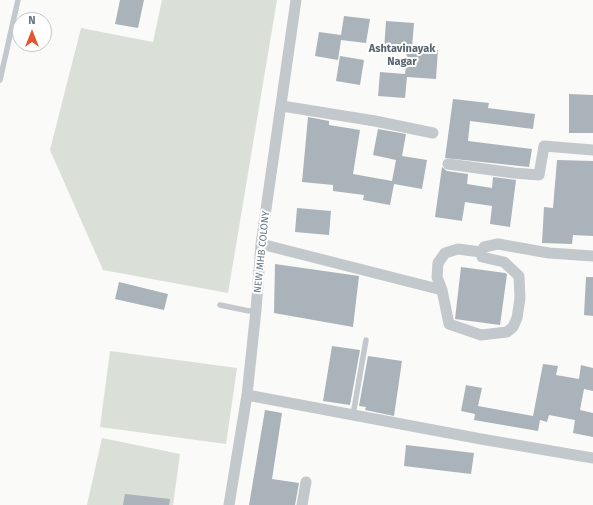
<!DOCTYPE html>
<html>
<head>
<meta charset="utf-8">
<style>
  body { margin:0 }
  #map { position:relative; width:593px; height:505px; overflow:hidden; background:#fafaf8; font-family:"Fira Sans",sans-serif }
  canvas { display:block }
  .north { position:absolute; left:12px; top:12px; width:40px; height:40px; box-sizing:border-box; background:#fff; border:1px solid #c1c8cd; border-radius:50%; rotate:0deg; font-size:11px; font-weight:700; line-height:16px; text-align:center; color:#657683 }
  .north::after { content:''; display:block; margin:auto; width:14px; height:18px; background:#e4572e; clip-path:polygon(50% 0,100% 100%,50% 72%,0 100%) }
</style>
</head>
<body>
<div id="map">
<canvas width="593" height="505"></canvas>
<div class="north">N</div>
</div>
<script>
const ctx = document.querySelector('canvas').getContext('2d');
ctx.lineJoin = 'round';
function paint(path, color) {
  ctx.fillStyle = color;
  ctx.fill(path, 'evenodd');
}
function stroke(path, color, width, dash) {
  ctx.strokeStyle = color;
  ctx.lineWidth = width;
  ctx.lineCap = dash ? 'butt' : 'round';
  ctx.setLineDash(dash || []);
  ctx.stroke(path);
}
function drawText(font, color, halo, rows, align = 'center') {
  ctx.font = font + ' "Fira Sans",sans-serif';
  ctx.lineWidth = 4;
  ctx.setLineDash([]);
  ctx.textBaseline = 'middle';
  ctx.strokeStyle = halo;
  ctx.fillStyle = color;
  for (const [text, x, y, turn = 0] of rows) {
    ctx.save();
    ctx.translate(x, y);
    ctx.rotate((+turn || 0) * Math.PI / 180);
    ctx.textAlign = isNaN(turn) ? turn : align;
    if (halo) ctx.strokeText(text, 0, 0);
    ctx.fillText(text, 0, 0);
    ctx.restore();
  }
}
paint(new Path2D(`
  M162,0H277L228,293L103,270L50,150L81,28L153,42Z
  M110,351L237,368L226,444L100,427Z
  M102,438L180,454L173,505H87Z`), '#dadfd7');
paint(new Path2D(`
  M120,0H144L138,28L115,24Z
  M344,16L370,19L366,43L341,40L338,60L315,56L319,32L341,35Z
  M386,21L414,23L412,48L438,50L436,79L407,77L405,98L378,96L380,72L405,74L407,52L384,50Z
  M340,56L364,60L360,85L336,81Z
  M569,94L593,95V133H569Z
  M453,99L489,103L488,108L535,114L533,129L470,121L468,141L532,149L529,167L445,158Z
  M308,117L329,121V125L360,130L353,174L392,181L396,160L373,155L378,129L406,134L402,156L427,160L422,189L394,184L390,205L363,200L364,195L333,191V185L302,182Z
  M557,160L593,161V236L573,235L572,244L542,243L544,207L553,208Z
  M442,167L447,171L468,174L467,184L492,188L493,177L516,180L510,227L490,224L492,206L465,202L462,221L435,217Z
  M297,208L331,211L329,235L295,232Z
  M275,264L359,276L353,327L274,313Z
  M461,267L505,273L507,274L500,325L455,319Z
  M586,277H593V316L584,315Z
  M119,282L168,294L164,310L115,299Z
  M332,346L360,350L350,405L323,401Z
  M368,356L402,361L394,416L365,410L366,407L359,406Z
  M543,364L558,366L556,375L579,379L581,365L593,368V391L584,389L580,410L593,413V437L573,433L575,420L549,415L547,422L540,420L538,431L474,420L475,414L461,411L466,385L482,388L478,406L533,416Z
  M265,410L282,413L272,479L299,483L295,505H249Z
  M406,445L474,453L471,474L404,466Z
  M125,494L170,499L169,505H123Z`), '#aab3b9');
stroke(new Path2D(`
  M0,80L18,0
  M220,305L249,311L256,310
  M353,415L366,340`), '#c3c8cc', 5.5);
stroke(new Path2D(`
  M282,106L375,121L433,133
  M448,164L514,173L539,175L544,146L593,150
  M261,244L442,290
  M458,249L481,252L482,257L504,262L519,276L520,298L517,318L513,327L507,332L481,335L449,324L442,290L437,277L438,263L445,253Z
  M481,252L484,247L498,244L549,253L593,256
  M247,395L481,439L593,458
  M229,505L247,395L256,310L261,244L296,0
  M302,505L306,482`), '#c3c8cc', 11);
drawText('10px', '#657683', '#fff', [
  ["NEW MHB COLONY",262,252,-84]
]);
drawText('bold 11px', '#57646e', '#fff', [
  ["Ashtavinayak",402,49],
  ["Nagar",402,62]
]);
</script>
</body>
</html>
